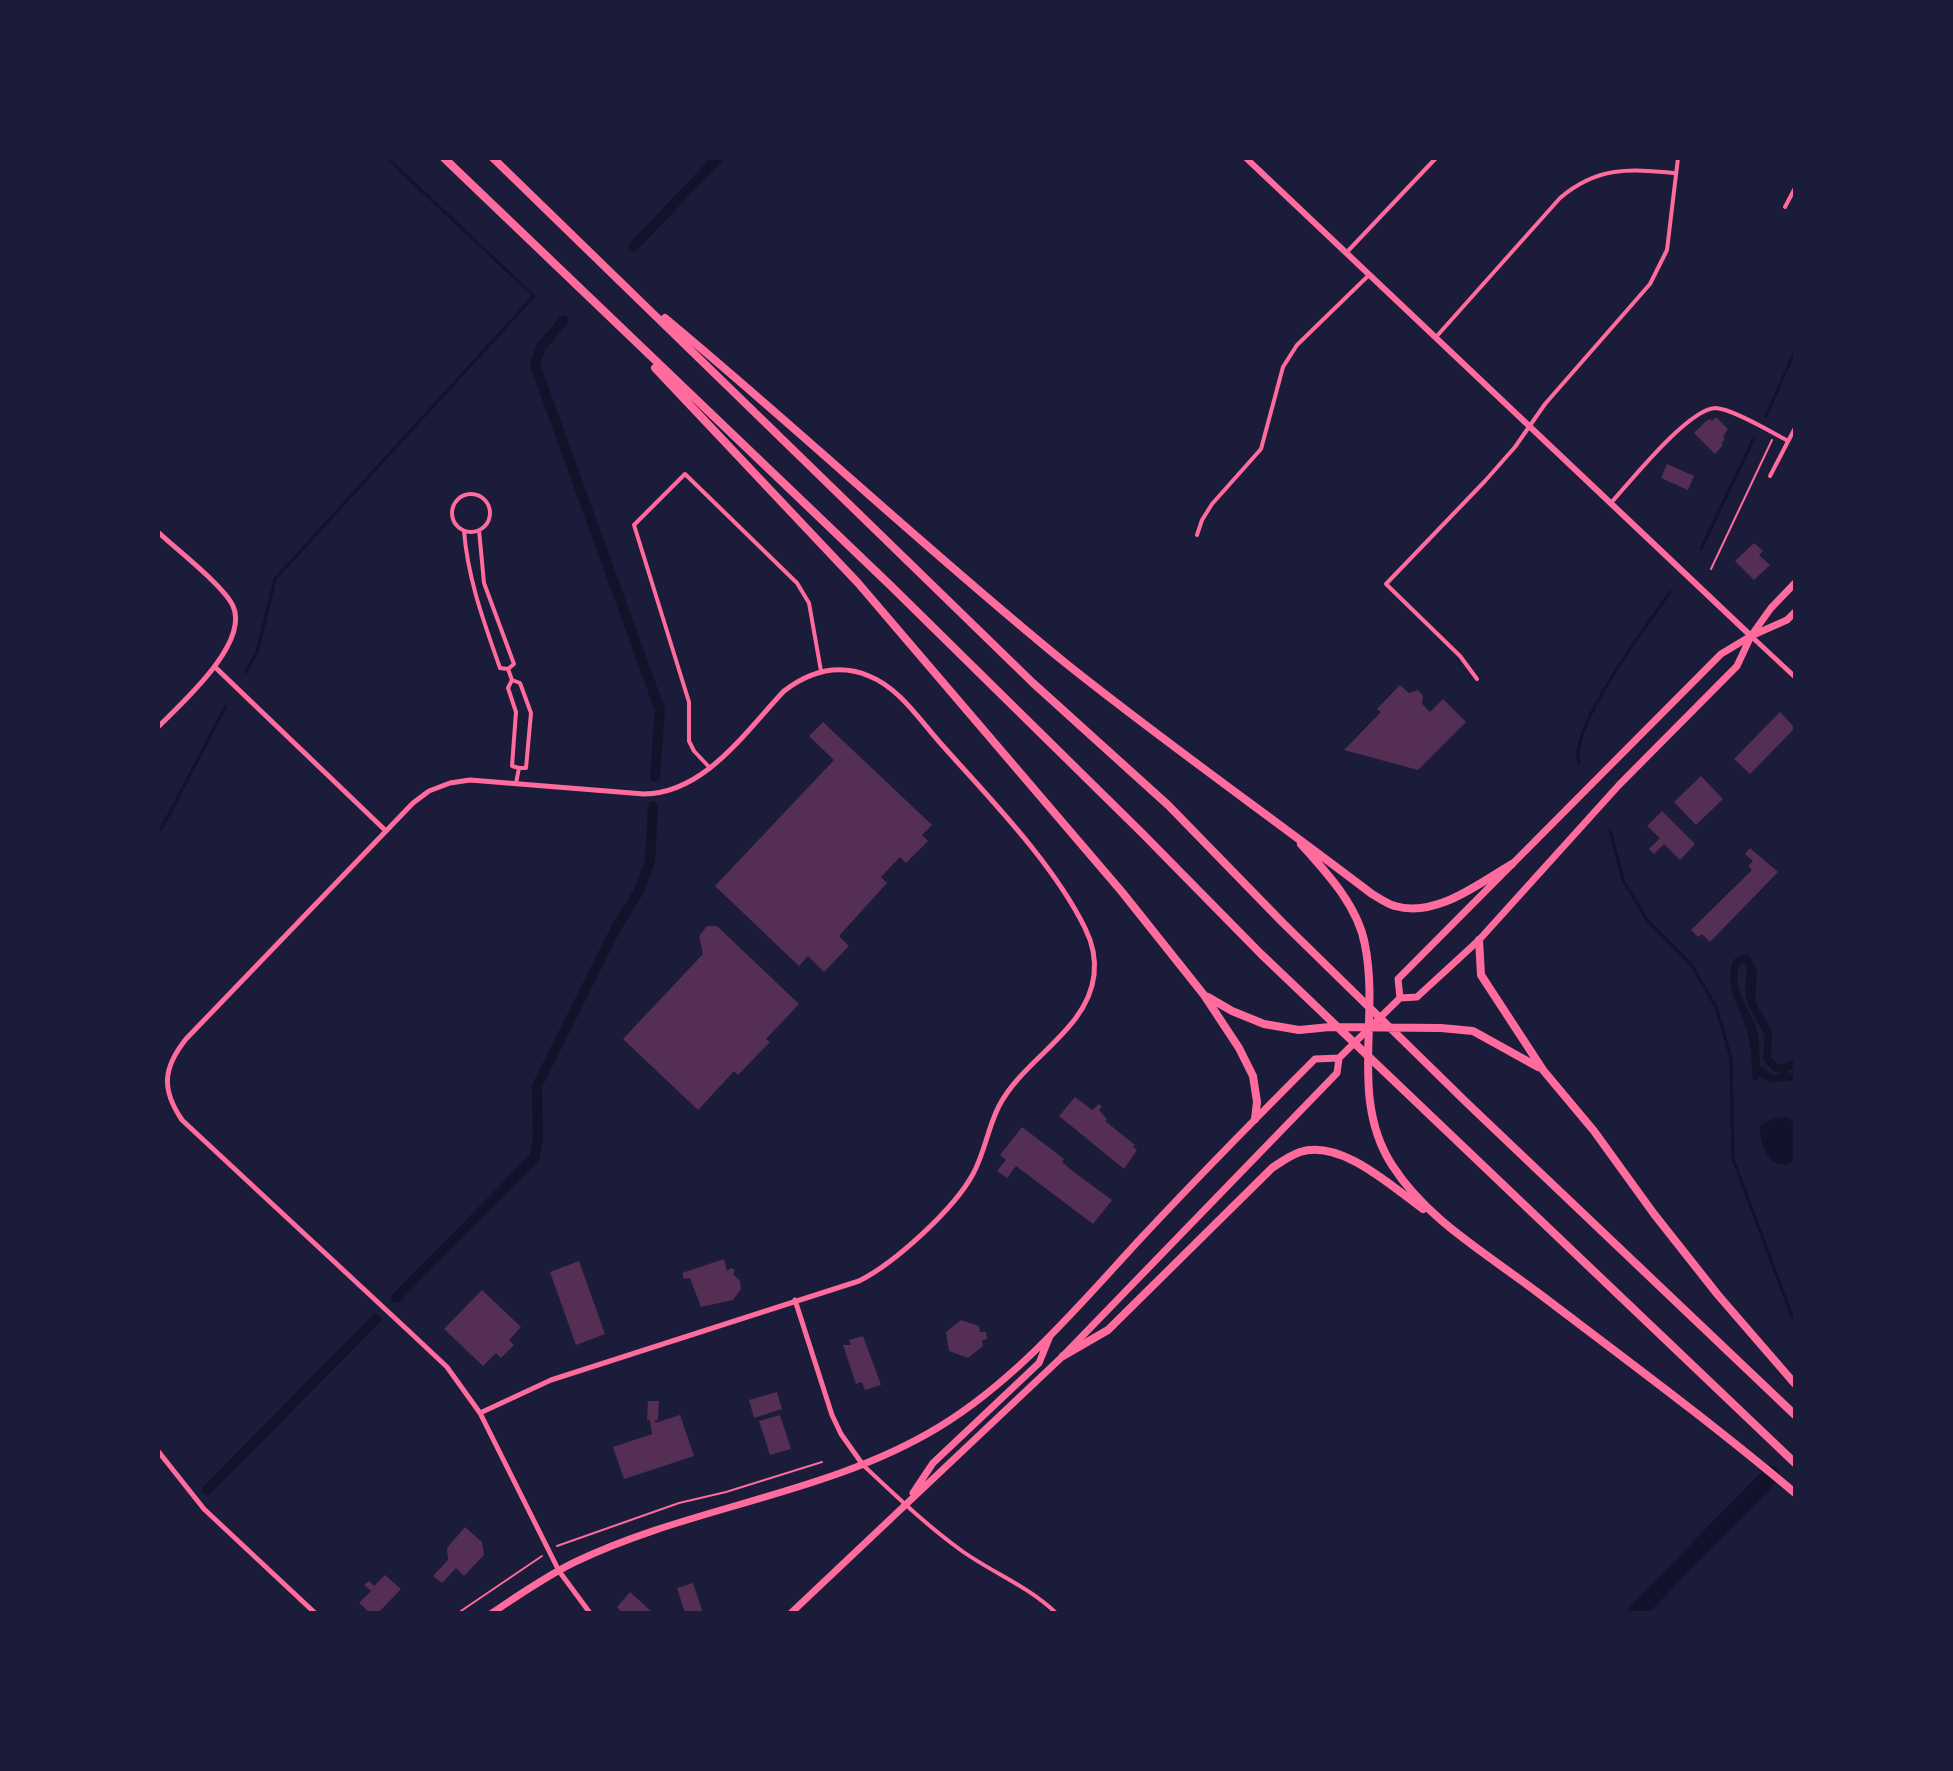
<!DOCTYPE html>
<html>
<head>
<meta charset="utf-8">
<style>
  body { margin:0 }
  #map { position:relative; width:1953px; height:1771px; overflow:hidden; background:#1b1b3a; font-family:"Noto Sans",sans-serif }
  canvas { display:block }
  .frame { position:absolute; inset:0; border:160px solid #1b1b3a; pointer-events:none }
</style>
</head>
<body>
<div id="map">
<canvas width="1953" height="1771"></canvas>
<div class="frame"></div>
</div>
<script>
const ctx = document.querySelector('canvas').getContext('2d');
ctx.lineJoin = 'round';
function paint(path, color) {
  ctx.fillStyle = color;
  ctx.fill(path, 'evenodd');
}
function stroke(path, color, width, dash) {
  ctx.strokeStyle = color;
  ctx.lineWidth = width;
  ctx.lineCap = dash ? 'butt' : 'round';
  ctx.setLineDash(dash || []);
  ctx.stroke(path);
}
paint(new Path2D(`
  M1741,955H1749L1757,972L1755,1001L1772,1031L1771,1057L1779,1065L1795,1059V1067L1787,1072L1795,1075V1083L1787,1080L1772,1083L1759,1076L1758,1080L1753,1081C1752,1066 1752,1050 1748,1035C1742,1009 1723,989 1733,960ZM1742,962L1747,967L1745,993L1748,1005L1765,1036L1763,1059L1773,1071L1785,1073L1773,1075L1760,1066C1759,1055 1760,1044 1758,1034C1753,1013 1726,983 1742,962Z
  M1777,1116V1119L1786,1117L1795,1123V1160C1771,1176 1761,1146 1759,1126Z`), '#12122b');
stroke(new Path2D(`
  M1766,416L1795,351
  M1701,549L1754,438
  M246,672L257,652L275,579L534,296L387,158
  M1579,763C1568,728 1648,624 1670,592
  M1610,830L1623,880L1647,920L1691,964L1716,1007L1731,1058L1733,1159L1795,1324
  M158,835L226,706`), '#12122b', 3);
stroke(new Path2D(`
  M633,247L718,158
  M564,320L541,347L535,365L660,710L655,777
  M396,1298L534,1158L538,1140L537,1086L616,928L639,891L650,861L653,806
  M207,1490L376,1319`), '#12122b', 10);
stroke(new Path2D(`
  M1636,1613L1771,1475`), '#12122b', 18);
paint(new Path2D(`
  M1716,417L1728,429L1723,437L1725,439L1721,444L1723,445L1715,454L1694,433L1705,422L1710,419L1712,421Z
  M1667,464L1694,476L1688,490L1661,478Z
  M1754,543L1763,551L1759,555L1770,565L1754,580L1735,561Z
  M1400,685L1409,693L1418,690L1423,696L1422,704L1430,712L1443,699L1466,722L1418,770L1344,750L1381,712L1377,709Z
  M1780,712L1795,728L1750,774L1734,759Z
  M823,722L932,825L922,835L928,841L906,863L900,857L881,877L887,883L839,936L849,946L824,972L808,956L799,966L715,886L834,760L809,736Z
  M1701,776L1723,799L1696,825L1674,802Z
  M1662,811L1695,844L1680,860L1664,844L1654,854L1649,849L1660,838L1647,826Z
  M1750,848L1778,872L1710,942L1702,934L1698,937L1691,930L1752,870L1748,866L1753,861L1745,854Z
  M707,926H717L799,1004L766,1039L770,1042L738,1075L734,1071L698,1110L623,1039L703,954L699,936Z
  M1075,1097L1092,1110L1099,1104L1102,1107L1099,1110L1107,1119L1105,1121L1135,1145L1133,1147L1137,1150L1124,1169L1059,1116Z
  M1022,1127L1064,1159L1062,1162L1075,1173L1112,1200L1093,1224L1016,1166L1007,1178L997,1171L1006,1160L1000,1155Z
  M724,1259L727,1271L731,1268L735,1270L733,1274L740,1281L741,1289L733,1300L701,1307L690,1278L684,1279L682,1273Z
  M579,1261L605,1334L576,1345L550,1272Z
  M482,1290L521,1327L509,1340L514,1345L501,1358L496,1353L483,1366L444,1329Z
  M961,1320L979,1326L980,1332H986L987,1339L982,1340L983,1346L968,1358L949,1351L946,1332Z
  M863,1336L881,1385L865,1390L862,1382L856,1384L843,1345H851L849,1340Z
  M777,1392L782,1409L754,1418L749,1400Z
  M648,1401H659L658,1420H655V1423L680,1415L694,1456L624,1479L613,1447L652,1434L650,1420H647Z
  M780,1415L791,1449L770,1455L759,1421Z
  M465,1527L482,1542L484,1555L464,1576L456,1568L442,1583L433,1576L448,1560L447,1548Z
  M385,1575L401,1589L378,1613H370L359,1603L371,1591L364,1585L369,1581L374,1586Z
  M693,1583L703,1613H685L677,1588Z
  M630,1592L653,1613H623L617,1607Z`), '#542f53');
stroke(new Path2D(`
  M1711,569L1772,440
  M557,1546L679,1503L726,1492L822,1462
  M458,1613L542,1556`), '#ff6b9d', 2);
stroke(new Path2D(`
  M1785,207L1795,188
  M1346,253L1436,158
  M1436,337L1560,198C1598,166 1629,169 1675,173
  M1770,476L1795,428
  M452 513a19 19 0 1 1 38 0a19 19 0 1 1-38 0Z
  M1610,504C1630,482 1687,410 1715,408C1731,408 1773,433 1788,441
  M479,530L484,583L514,664L508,669L512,680L520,683L531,713L526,768H519L516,783
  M464,531C468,580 484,622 500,668L508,669
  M1197,535L1202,520L1212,504L1261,449L1283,367L1297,345L1369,275
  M1477,679L1460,656L1386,584L1485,481L1515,447L1545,404L1650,284L1667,250L1678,158
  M512,680L508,688L516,712L512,766L519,768
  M710,768L694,751L689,741V702L634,525L685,474L797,583L809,603L821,671
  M863,1465C895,1495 926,1525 962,1551C993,1573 1028,1586 1056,1613`), '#ff6b9d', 4);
stroke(new Path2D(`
  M158,532C176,549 224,586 233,606C250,643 181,704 158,727
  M1751,636L1795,677
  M216,668L386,831
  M795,1300L832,1415L841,1434L863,1465
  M480,1413L551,1380L859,1281C895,1263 954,1209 973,1174C985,1152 988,1127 999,1106C1023,1059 1088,1030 1094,975C1096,959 1092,942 1085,928C1053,863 991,800 943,746C921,722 900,688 869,676C838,663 809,672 784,691C745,732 705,793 644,794L470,780L450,783L429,791L413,803L186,1039C163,1068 161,1089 182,1120L413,1335L447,1367L480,1413L559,1571L590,1613
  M158,1451L204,1509L315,1613`), '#ff6b9d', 5);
stroke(new Path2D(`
  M1246,158L1751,636`), '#ff6b9d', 6);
stroke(new Path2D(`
  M1400,998L1398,979L1721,654L1751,636L1787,620L1795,612
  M913,1493L933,1463L1039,1363L1050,1336
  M492,1613C519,1595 546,1576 575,1562C691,1506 827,1495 939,1427C1018,1379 1080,1304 1142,1237C1199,1176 1257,1117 1315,1059L1339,1058
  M791,1613L1063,1356L1337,1073L1339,1058L1400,998L1417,997L1479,940L1619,785L1737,666L1751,636L1771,608L1795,583`), '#ff6b9d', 7);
stroke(new Path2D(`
  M444,158L891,586L1142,833L1261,954L1795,1463
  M493,158L1033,683L1168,805L1283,923L1467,1103L1795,1415
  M665,318C801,431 930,553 1068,665C1167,744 1271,817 1372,894C1379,898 1387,904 1395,906C1436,918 1478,884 1512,864
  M655,368L858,583L1122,892L1204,995L1239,1048L1253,1076L1257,1102L1255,1119
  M1301,844C1327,873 1358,906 1365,945C1380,1019 1349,1098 1392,1165C1427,1220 1486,1253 1537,1292C1624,1358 1712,1423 1795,1493
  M1479,940L1481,975L1543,1070L1594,1131L1654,1214L1718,1295L1795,1384
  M1208,997L1232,1011L1264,1024L1299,1030L1330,1027L1441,1028L1473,1031L1538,1067
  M1063,1356L1108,1330L1272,1168C1281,1162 1289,1156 1300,1152C1341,1139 1391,1186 1423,1209`), '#ff6b9d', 8);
</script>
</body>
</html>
